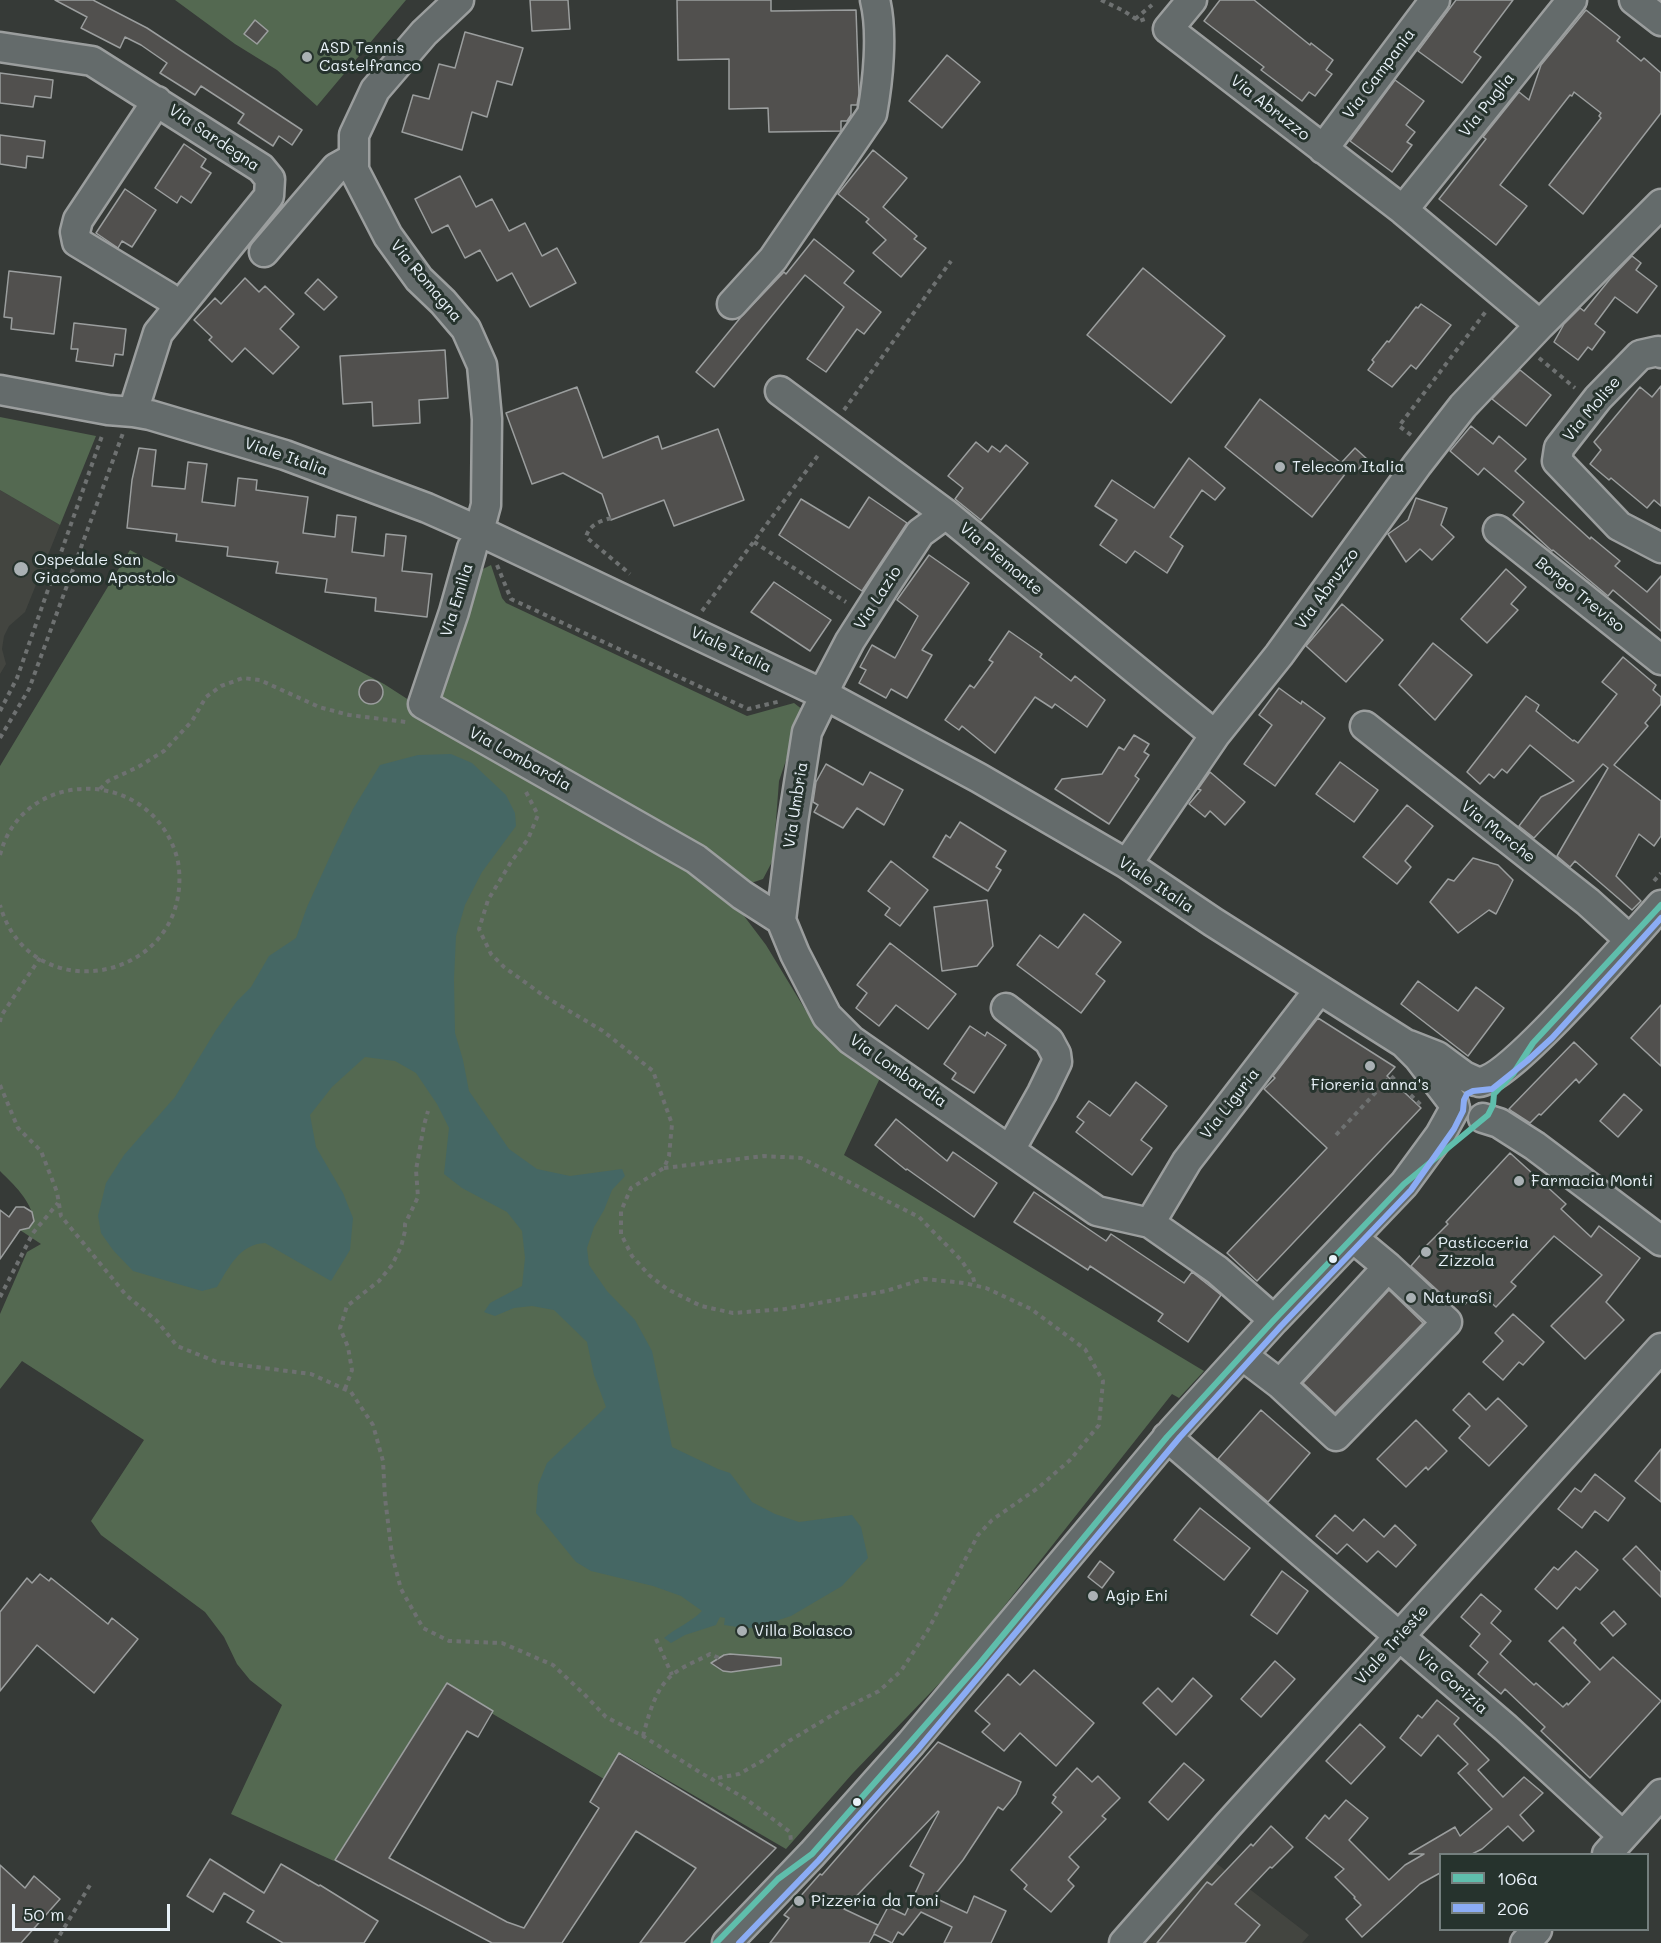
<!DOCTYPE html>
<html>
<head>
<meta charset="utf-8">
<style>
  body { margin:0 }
  #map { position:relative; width:1661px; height:1943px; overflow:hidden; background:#363a37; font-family:Mali,sans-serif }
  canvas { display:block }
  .legend { position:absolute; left:1439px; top:1853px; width:210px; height:78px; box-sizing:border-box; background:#26332d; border:2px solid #747f7e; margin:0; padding:8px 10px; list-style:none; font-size:18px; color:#e8f1f8 }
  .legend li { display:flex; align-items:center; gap:12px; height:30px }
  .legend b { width:30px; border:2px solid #747f7e }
  .scale { position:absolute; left:12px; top:1904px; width:158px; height:27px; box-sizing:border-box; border:3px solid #e8f1f8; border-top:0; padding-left:8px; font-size:18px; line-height:21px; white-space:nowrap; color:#e8f1f8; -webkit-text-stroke:4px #26332d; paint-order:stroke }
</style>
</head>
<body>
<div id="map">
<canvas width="1661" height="1943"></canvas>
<ul class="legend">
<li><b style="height:8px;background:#5fbeac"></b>106a</li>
<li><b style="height:8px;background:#8bacf4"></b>206</li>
</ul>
<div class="scale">50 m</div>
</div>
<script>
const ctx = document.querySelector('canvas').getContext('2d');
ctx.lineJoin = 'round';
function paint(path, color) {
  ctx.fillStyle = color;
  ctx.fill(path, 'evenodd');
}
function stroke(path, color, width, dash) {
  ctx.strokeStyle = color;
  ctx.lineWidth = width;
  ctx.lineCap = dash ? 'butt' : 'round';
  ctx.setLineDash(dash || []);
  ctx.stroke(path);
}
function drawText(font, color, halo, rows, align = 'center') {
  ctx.font = font + ' Mali,sans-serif';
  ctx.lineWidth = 6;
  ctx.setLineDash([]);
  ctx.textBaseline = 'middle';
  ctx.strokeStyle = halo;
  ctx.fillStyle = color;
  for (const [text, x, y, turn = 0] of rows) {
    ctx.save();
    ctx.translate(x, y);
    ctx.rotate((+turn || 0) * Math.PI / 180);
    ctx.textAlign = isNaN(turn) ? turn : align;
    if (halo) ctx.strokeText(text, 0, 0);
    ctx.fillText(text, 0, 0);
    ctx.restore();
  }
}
paint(new Path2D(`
  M0,490L60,525L25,612L9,626L4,636L2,649L6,664L0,674Z
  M1212,1860L1309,1935L1302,1943H1142Z`), '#434540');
paint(new Path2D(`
  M175,0H406L317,106L277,70L235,44Z
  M0,417L96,436L60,525L0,490Z
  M130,550L384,684L575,807L601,811L732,900L766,945L806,1011L880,1078L844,1155L1204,1371L1179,1398L1172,1394L960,1662L853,1773L786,1849L621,1753L604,1779L445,1686L334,1861L231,1814L282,1705L250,1680L237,1664L224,1637L205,1612L101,1535L91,1521L144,1440L22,1361L0,1389V1314L27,1252L41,1244L20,1230L34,1221C31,1200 14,1185 0,1171V766Z
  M491,565L502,598L506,603L747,716L794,703L803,710L779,781L773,860L763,879L745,885L469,721L442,696L435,680L471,575Z`), '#546951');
paint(new Path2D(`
  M451,754L472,763L506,795L515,813L516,826L482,872L465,905L456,936L454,979L455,1033L463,1060L469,1091L509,1149L537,1169L570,1176L622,1169L625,1176L612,1190L604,1210L594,1227L587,1248L589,1265L607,1291L635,1320L652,1351L672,1447L718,1469L730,1473L752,1502L775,1514L799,1522L852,1515L861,1527L868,1558L842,1586L791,1616L754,1628H744L724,1625L725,1618L720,1617L716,1625L685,1635L671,1643L664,1638C676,1628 691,1622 702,1611L681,1596L653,1586L591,1571L576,1562L536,1513L538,1485L547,1463L606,1407L594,1375L587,1342L554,1310L532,1306L514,1308L495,1316L484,1312L490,1303L522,1286L525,1258L522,1231L507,1212L462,1188L444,1174L449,1128L437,1104L416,1073L395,1061L365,1057L332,1087L310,1115L316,1147L343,1193L353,1218L350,1250L331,1281L265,1243C240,1244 229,1267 217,1287L202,1291L133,1271L113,1250L101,1233L98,1216L106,1183L124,1155L175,1097L216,1030L237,1001L251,987L269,956L296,938L307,907L333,850L353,809L380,765L418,755Z`), '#456764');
const building = new Path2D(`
  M55,0H93L147,28L302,130L292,145L279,136L273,146L238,123L244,114L201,86L195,95L160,73L167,63L141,45L125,37L120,48L81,28L87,17Z
  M530,0H568L570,29L532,31Z
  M677,0H771V11L856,10L859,94L857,105H851V115L847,121H841V131L769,132L768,108L729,109V59L678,60Z
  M1220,0H1254L1310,45L1311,43L1333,60L1326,70L1332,74L1315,96L1309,92L1302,101L1261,70L1264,67L1204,21Z
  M1456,0H1513L1474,52L1481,57L1462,83L1418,51Z
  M1586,10L1620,37L1617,41L1641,61L1644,58L1661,73V113L1583,214L1549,185L1601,118L1599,116L1601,113L1574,92L1572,96L1570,95L1500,185L1527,206L1496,245L1439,199L1486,139L1483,137L1519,92L1529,100L1541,65Z
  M255,20L268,31L257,44L244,34Z
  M465,32L523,48L512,85L497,81L487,117L472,112L462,150L402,132L413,95L429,99L439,64L455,68Z
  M947,55L980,82L942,128L909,101Z
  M0,73L53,80L51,98L35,96L33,107L0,103Z
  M1395,80L1424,101L1406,125L1415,132L1407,142L1412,145L1392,172L1350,141Z
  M0,135L45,141L43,158L27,156L26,168L0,164Z
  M184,144L206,159L201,167L211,173L191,203L181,196L177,203L155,188Z
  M873,150L907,178L883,207L917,236L914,239L926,248L901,277L873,253L886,240L866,222L869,219L838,194Z
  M460,176L476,207L492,199L509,231L525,223L542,256L557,248L576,283L530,307L512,273L497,281L480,250L465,258L448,225L432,233L415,199Z
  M125,189L156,210L132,247L122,241L118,248L96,233Z
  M814,239L854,271L844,283L881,312L864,334L857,329L826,372L807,359L844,307L805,275L714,387L696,372L741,317L784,272L786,274Z
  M1632,256L1641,263L1636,270L1657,286L1637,313L1615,297L1595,324L1605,332L1592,350L1588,347L1578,360L1554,342L1564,324L1580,308L1584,311L1610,279Z
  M1143,268L1225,336L1171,403L1087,335Z
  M9,271L61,277L54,334L11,329L12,318L4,317Z
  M245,278L259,292L265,286L294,314L280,329L299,347L273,374L245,348L232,362L209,340L212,337L194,320L215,298L221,304Z
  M318,279L337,297L324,310L305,293Z
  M1421,304L1451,325L1416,369L1411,365L1392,387L1368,370L1374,362L1372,360L1387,341L1389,342L1416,307L1418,308Z
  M74,323L126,329L123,355L115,354L113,366L76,361L78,349H71Z
  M445,350L448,398L419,400L420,423L373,426L372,402L343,404L340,356Z
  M1520,370L1551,395L1526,426L1492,399Z
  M1661,386V506L1654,500L1647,508L1611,478L1609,480L1590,464L1601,450L1594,442L1640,387L1652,397Z
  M577,387L603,458L658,436L662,449L718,429L744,500L674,526L664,500L611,520L602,494L563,473L532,484L506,413Z
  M1260,399L1349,469L1312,517L1225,447Z
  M1471,426L1493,444L1499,436L1526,459L1515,471L1590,539L1591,537L1620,561L1615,566L1647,592L1661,576V631L1613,590L1608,596L1553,550L1552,551L1513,515L1524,502L1484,468L1478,475L1450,451Z
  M976,442L988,452L992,446L1000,452L1006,445L1028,463L981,520L955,499L963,488L948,476Z
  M139,448L156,450L152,486L185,489L188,462L207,464L202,502L235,506L238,478L257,480L256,490L308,497L303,533L335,537L337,515L356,517L352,552L384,556L386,534L406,536L402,571L432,574L427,617L375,611L376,598L325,592L327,579L276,573L278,562L227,556L228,547L176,541L177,534L127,528L132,480Z
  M1355,448L1367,459L1355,473L1342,462Z
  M1189,458L1225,488L1215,500L1202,490L1170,537L1183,546L1167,573L1135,551L1126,563L1100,545L1117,520L1095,506L1112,480L1154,508Z
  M869,497L907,523L862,591L779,535L801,499L849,528Z
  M1416,498L1447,508L1441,525L1454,537L1432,560L1420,549L1406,562L1388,534L1408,520Z
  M929,555L969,583L922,650L932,655L907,698L891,689L886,698L859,683L866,670L860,667L872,645L895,658L918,616L897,600Z
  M1506,569L1526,587L1511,604L1518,610L1487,643L1461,619Z
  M774,582L831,620L810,651L751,612Z
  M1342,604L1383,640L1346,682L1306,646Z
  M1009,631L1042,654L1040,657L1071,681L1075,676L1105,700L1087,727L1055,704L1052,708L1035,697L995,753L962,726L959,730L945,720L970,685L974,688L993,662L989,660Z
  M1433,643L1472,675L1435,720L1399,685Z
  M1623,657L1656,685L1653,690L1661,697V704L1645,723L1648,726L1614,765L1661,801V836L1654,846L1639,834L1616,876L1641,901L1632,910L1575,861L1570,867L1557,856L1608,768L1603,764L1534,838L1519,826L1541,797L1574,781L1530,745L1507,773L1502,769L1494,778L1489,774L1480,784L1467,772L1526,696L1539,705L1536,711L1573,741L1574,740L1578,743L1617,694L1602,682Z
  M359 692a12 12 0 1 1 24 0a12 12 0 1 1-24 0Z
  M1279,688L1301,704L1302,701L1325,718L1275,786L1244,764L1272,725L1259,715Z
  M1134,735L1149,744L1144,752L1149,755L1135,776L1139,779L1109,824L1055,789L1062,779L1102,774L1119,747L1124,750Z
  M1340,762L1378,790L1354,822L1316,794Z
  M826,764L863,785L870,772L903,790L884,825L857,808L843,828L814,812L818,805L813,802L816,782Z
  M1210,772L1245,802L1225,825L1210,811L1205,817L1189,804L1201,790L1198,789Z
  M1407,805L1433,826L1405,861L1411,867L1397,884L1363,857Z
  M960,822L1006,851L996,867L1001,870L988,891L933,857L946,835L950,838Z
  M1473,858L1498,865L1513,880L1496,914L1489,910L1458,933L1430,902L1448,879L1454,881Z
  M891,861L928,890L900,926L885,915L890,908L868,891Z
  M987,900L993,946L977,966L942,971L934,907Z
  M1084,914L1121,942L1096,974L1105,981L1081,1013L1017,965L1040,935L1058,948Z
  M890,943L956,994L928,1029L896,1005L879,1026L856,1008L867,993L857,985Z
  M1418,981L1458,1011L1476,987L1504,1008L1468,1056L1401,1004Z
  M1661,1005V1066L1631,1038Z
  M1318,1018L1395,1067L1387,1076L1421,1108L1257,1281L1227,1253L1327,1148L1264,1089L1275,1078L1273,1076Z
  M970,1026L985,1036L987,1032L1006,1045L974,1093L952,1079L956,1073L944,1064Z
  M1574,1042L1597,1064L1579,1083L1576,1079L1541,1115L1539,1114L1530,1123L1513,1112L1509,1109Z
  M1136,1082L1167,1106L1141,1140L1152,1148L1132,1175L1076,1132L1084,1122L1077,1117L1089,1101L1110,1116Z
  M1624,1094L1642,1110L1618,1137L1600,1121Z
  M896,1119L947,1161L953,1152L997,1183L974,1217L907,1169L906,1170L875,1145Z
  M1510,1153L1566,1204L1561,1209L1591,1237L1599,1226L1640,1258L1606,1302L1624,1320L1585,1359L1551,1326L1602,1275L1554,1236L1511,1282L1516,1286L1496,1307L1478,1291L1465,1304L1455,1295L1449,1301L1411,1266L1422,1253L1420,1252L1448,1224L1446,1222Z
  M1034,1192L1106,1241L1111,1234L1184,1283L1192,1272L1221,1295L1188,1342L1158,1321L1163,1314L1090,1266L1088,1270L1014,1222Z
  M16,1207H24L32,1212L34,1221L29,1228L20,1230L0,1259V1210L9,1217Z
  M1389,1290L1423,1323L1335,1413L1303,1383Z
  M1513,1314L1544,1342L1523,1365L1519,1362L1503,1380L1483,1362L1503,1341L1495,1333Z
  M1469,1393L1486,1410L1498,1398L1527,1426L1489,1466L1459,1438L1470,1426L1453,1410Z
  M1261,1410L1310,1453L1268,1502L1218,1459Z
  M1416,1420L1447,1451L1428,1470L1426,1467L1406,1487L1377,1459Z
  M1661,1449V1502L1635,1481Z
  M1595,1474L1625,1498L1608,1521L1595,1511L1582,1528L1558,1509L1575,1488L1581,1492Z
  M1200,1508L1250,1548L1224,1580L1174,1540Z
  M1335,1515L1353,1531L1364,1519L1384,1537L1395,1525L1416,1545L1396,1567L1378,1551L1367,1562L1347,1544L1337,1554L1316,1536Z
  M1636,1546L1661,1572V1597L1623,1559Z
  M1576,1551L1598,1570L1580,1590L1576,1587L1557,1609L1535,1589L1554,1567L1558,1570Z
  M1100,1561L1114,1572L1102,1588L1088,1577Z
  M1282,1571L1308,1591L1277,1634L1251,1615Z
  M40,1574L49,1581L51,1578L108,1624L112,1618L138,1639L94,1693L37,1645L0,1691V1612L27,1578L32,1583Z
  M1481,1594L1501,1611L1491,1623L1511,1641L1500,1654L1534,1685L1536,1683L1563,1707L1567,1703L1568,1705L1590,1682L1549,1641L1563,1627L1576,1640L1574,1643L1600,1670L1613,1657L1661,1701L1590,1778L1541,1731L1545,1727L1505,1689L1501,1694L1478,1674L1488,1662L1470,1646L1480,1634L1461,1617Z
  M1614,1611L1626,1624L1613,1636L1601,1623Z
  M730,1654L781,1658V1665L731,1672L723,1671L711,1663L724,1655Z
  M1275,1661L1295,1679L1261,1717L1241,1699Z
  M1034,1670L1094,1723L1056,1766L1020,1733L1004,1751L982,1732L990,1724L975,1711L1008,1674L1020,1685Z
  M1193,1678L1212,1696L1176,1735L1143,1703L1158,1688L1172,1702Z
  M447,1683L493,1711L478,1737L467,1731L389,1858L507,1922L524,1928L599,1808L590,1802L619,1753L776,1848L684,1943H640L696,1868L636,1831L562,1943H492L335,1860Z
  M1437,1700L1459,1718L1454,1724L1489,1760L1478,1770L1503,1797L1524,1777L1543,1793L1520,1815L1534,1831L1523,1841L1508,1826L1482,1849L1472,1854H1440V1873L1420,1884L1362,1937L1346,1919L1361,1905L1354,1898L1355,1897L1335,1877L1344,1869L1306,1838L1325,1815L1329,1819L1346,1800L1368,1818L1349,1840L1389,1880L1405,1865L1424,1854H1409L1455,1827L1460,1836L1492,1809L1458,1773L1468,1764L1438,1735L1421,1756L1400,1738L1418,1715L1422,1718Z
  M1360,1724L1385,1747L1351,1784L1326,1761Z
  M938,1742L1021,1782L1016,1794L1003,1810L998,1807L963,1860L933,1897L967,1913L974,1896L1006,1911L991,1943H944L952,1927L921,1912L903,1935L898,1932L892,1943L874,1934L869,1943H770L789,1918L784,1915L820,1874L822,1875ZM938,1811L939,1812L910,1866L924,1874L905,1915L888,1907L874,1933L878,1925L844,1909Z
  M1184,1763L1204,1780L1168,1820L1149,1802Z
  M1077,1768L1092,1782L1098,1776L1120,1798L1102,1816L1106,1819L1069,1857L1079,1867L1068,1880L1074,1886L1051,1912L1024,1889L1027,1885L1011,1870L1062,1812L1052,1803L1056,1797L1053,1795Z
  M1271,1826L1293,1847L1272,1868L1270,1867L1235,1904L1260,1925L1245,1943H1157L1207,1882L1212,1885L1251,1844L1253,1846Z
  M210,1859L264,1893L281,1864L319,1886L320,1885L378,1921L364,1943H283L247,1922L254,1911L224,1893L213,1912L187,1896Z
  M0,1865L25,1888L34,1876L60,1899L21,1943H0Z`);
paint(building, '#51504e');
stroke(building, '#9b9e9e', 1.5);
const minor = new Path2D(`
  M459,0L424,33L375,90L354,135V170L388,236L419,279L443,302L466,329L482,365L487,419L486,505L479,531
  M1192,0L1168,29L1403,210L1540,325
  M1634,0L1661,21
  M0,47L92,61L261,168L270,179L269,196L158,333L133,412
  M157,101L78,220L75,232L77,242L168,297L178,308
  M1323,149L1435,0
  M1403,210L1572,0
  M264,252L336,168L354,158
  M732,304L773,259L872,114C878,81 883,32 875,0
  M1661,353L1658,351L1640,355L1598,398L1559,448L1557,461L1619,526L1661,548
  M0,390L108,410L133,412L150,415L285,455L427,508L479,531L825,695L979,778L1127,864L1213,922L1404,1043L1418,1057L1454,1104
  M780,391L946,514L1215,735
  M1498,530L1661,660
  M472,548L454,612L423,704L696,859L742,895L781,920L795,954L827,1016L851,1040L1097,1211L1150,1223L1217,1270L1274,1320
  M1365,726L1588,902L1630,940
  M1127,864L1215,735L1279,655L1417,465L1463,406L1540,325L1661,204
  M781,920L793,822L807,732L825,695L829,681L850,641L885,586L920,533L946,514
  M1006,1008L1049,1041L1056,1054L1057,1062L1042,1093L1010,1150
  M1409,1045L1437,1056L1464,1076L1475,1081
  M1479,1082C1510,1080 1634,935 1661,905
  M1483,1118L1499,1123L1535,1146L1661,1241
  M1150,1223L1187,1161L1319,990
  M1242,1355L1280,1384L1388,1267L1353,1238
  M1280,1384L1336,1436L1447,1322L1388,1267
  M1167,1437L1506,1728L1623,1836
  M1607,1854L1661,1794
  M727,1943L812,1854L911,1743L1173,1431L1274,1320L1404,1184L1440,1135L1455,1108
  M1124,1943L1229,1824L1661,1348
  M1525,1943L1537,1930`);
stroke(minor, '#9b9e9e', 33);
stroke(new Path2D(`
  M1101,0L1124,11L1139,21L1148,18
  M1135,19L1152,5
  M1539,358L1575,388
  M844,410L951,261
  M1411,435L1399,426L1487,310
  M611,518C600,521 589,525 586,537L630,574
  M754,542L846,602
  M497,565L511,599L748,709L781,701
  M702,611L819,454
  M0,711L17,678L103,433
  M0,738L29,689L123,433
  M100,789L108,781L138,767L164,751L192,721L206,697L221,686L243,678L260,680L319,707L349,715L406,722
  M526,792L538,815L528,839L511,862L488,900L479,929L491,954L504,967L544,996L603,1031L653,1071L672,1124L669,1156L664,1168L631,1188L621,1211V1234L632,1256L649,1275L667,1289L701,1306L733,1313L785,1309L886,1291L924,1279L964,1283L986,1288L1031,1309L1085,1349L1103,1381L1099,1425L1070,1460L1038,1488L992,1520L978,1535L928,1630L901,1671L879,1691L839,1711L789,1741L762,1761L739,1774L712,1779
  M0,855C20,776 127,766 167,834C173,844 178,857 179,869C189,982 30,1012 0,905
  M1654,881L1661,873
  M0,1022L1,1016L40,958
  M0,1085L18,1128L41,1151L57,1192L61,1216L126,1295L157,1321L177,1346L217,1362L311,1374L351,1392L373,1425L383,1461L385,1498L392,1555L401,1589L423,1628L449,1641L502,1643L553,1665L585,1695L606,1717L643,1736L701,1773L746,1799L790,1832L791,1841
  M1336,1135L1391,1076L1423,1107
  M664,1168L764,1156L801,1158L919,1217L961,1260L973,1277L975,1285
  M0,1297L33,1233L58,1203
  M345,1389L352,1370L348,1347L340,1328L347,1306L379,1281L392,1265L401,1247L405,1231V1224L418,1197L416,1170L424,1125L428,1111
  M656,1639L672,1675
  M643,1736C649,1714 656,1685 676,1672C686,1665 699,1660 710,1654L719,1658
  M55,1943L90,1885`), '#6e7171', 4, [4.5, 4.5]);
stroke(minor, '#646b6b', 28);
stroke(new Path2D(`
  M716,1943L778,1879L812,1854L980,1663L1167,1437L1274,1320L1404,1184L1488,1115L1493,1105L1494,1094L1513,1074L1533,1043L1661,905`), '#5fbeac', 6);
stroke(new Path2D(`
  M739,1943L819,1860L918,1749L1180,1437L1281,1326L1411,1190L1454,1129L1463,1111L1464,1100L1467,1094L1473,1091L1492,1089L1527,1061L1552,1038L1661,918`), '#8bacf4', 6);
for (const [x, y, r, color] of [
  [307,57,6,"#aab1b4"],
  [1280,467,6,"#aab1b4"],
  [21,569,8,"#aab1b4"],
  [1370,1066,6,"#aab1b4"],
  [1519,1181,6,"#aab1b4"],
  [1426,1252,6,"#aab1b4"],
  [1333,1259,5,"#e8f1f8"],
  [1411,1298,6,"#aab1b4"],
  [1093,1596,6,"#aab1b4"],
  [742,1631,6,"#aab1b4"],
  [857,1802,5,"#e8f1f8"],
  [799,1901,6,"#aab1b4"]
]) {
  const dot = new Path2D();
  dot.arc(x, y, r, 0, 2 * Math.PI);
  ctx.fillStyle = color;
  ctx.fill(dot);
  stroke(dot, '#26332d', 2);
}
drawText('16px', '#e8f1f8', '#26332d', [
  ["ASD Tennis",319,48],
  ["Castelfranco",319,66],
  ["Telecom Italia",1292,467],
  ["Ospedale San",34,560],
  ["Giacomo Apostolo",34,578],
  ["Fioreria anna's",1370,1085,"center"],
  ["Farmacia Monti",1531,1181],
  ["Pasticceria",1438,1243],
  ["Zizzola",1438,1261],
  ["NaturaSì",1423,1298],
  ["Agip Eni",1105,1596],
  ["Villa Bolasco",754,1631],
  ["Pizzeria da Toni",811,1901]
], 'left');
drawText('16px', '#e8f1f8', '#26332d', [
  ["Via Campania",1379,74,-53],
  ["Via Puglia",1487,105,-51],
  ["Via Abruzzo",1270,108,38],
  ["Via Sardegna",214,138,34],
  ["Via Romagna",426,281,50],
  ["Via Molise",1592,409,-50],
  ["Viale Italia",286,457,19],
  ["Via Piemonte",1001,559,40],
  ["Via Abruzzo",1327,589,-54],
  ["Borgo Treviso",1580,595,39],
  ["Via Lazio",878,598,-57],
  ["Via Emilia",457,600,-73],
  ["Viale Italia",731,650,25],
  ["Via Lombardia",520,759,29],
  ["Via Umbria",796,805,-81],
  ["Via Marche",1498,832,38],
  ["Viale Italia",1156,885,34],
  ["Via Lombardia",898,1071,35],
  ["Via Liguria",1230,1104,-52],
  ["Viale Trieste",1392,1645,-48],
  ["Via Gorizia",1452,1682,41]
]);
</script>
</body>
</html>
